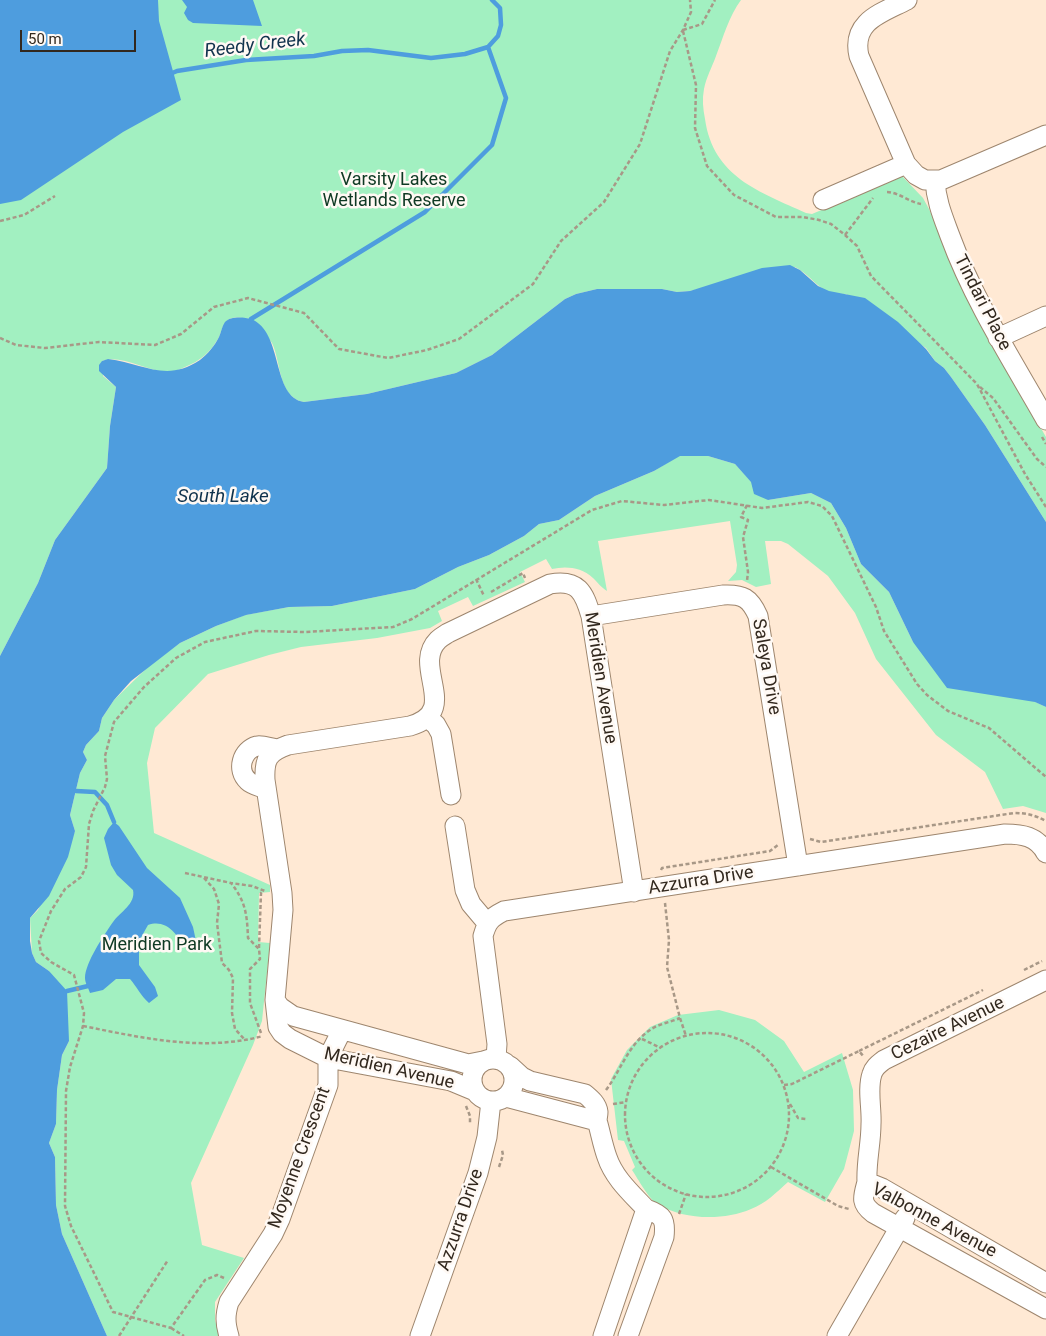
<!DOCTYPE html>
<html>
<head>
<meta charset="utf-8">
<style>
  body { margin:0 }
  #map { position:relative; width:1046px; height:1336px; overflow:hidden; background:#ffe9d4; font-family:Roboto,sans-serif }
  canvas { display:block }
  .scale { position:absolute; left:20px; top:30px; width:116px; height:22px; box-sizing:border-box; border:2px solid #32281e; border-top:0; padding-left:6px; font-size:15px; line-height:18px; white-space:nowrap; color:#32281e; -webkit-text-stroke:4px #fff9f4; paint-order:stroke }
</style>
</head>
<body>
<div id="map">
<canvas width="1046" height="1336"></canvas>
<div class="scale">50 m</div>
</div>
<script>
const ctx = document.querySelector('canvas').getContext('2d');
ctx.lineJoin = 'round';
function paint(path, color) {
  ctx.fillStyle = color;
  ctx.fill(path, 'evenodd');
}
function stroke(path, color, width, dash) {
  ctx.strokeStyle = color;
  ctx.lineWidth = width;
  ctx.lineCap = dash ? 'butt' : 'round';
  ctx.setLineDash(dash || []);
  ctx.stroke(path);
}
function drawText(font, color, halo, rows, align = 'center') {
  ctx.font = font + ' Roboto,sans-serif';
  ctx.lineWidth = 5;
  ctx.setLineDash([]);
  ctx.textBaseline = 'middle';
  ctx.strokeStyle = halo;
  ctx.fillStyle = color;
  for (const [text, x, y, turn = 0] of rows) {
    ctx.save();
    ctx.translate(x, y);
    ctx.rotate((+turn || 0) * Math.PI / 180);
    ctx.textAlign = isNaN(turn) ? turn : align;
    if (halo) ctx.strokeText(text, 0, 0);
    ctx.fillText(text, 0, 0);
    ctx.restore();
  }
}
paint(new Path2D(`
  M0,0H741C729,16 723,38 716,56C712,67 706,78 704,89C702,99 703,109 705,119C713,177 760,192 806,213L812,214L902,176L923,198L929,209L962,282L1000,358L1046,437V522L985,425L951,377L944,368L935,361L926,348L846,294C818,295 816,278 795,267L690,291L677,292L662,289H597L576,294L565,299L492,355L456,373L367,394L304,402C278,398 281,361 272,343C267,335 257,327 251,319C242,318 231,315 225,323C222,326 221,333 219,337C211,352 200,361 185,367C179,370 173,372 166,372C147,371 120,354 102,361L103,376L116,387L110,426L107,468L55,540L38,583L0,656Z
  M680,455L708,456L735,464L768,500L811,493L831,503L846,528L861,564L889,592L913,642L1046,707V813L1023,806L1003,809L985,772L936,735L876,659L855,613L828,576L788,544L781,541H765L771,584L756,587L742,580L728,581L736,572L737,565L730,521L598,541L607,591C601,587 598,583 593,578C581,567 566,566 552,569L546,559L520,572L525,582L473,606L468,597L438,611L442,621L430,628L377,638L301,647L269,655L208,674L155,728L147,763L154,833L270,885V892L259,893L258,942L270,943L262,1021L253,1045L191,1183L202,1245L244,1258L215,1302V1320L219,1336H107L62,1234L56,1205L55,1157L49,1143L56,1124L57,1090L62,1055L69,1041L49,971L36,962L32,953L30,918L38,910L75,831L70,815L80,773L87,760L83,752L86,745L99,731L102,718L114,700L150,665L180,643L216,626L245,615L289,607L332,606L415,589L458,567L489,555L524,536L539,524L559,520L595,496L654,471Z
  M719,1010L755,1020L784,1041L804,1072L842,1053L853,1090L854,1131L844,1169L825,1202L788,1182C777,1192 765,1204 751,1209C723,1221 684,1220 657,1204C649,1199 638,1179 632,1170L635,1167L624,1141L618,1140L611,1079L627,1050L650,1027L678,1015Z`), '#a2f0c1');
paint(new Path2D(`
  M0,0H158L159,21L181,100L123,132L21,200L0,204Z
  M182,0H253L262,26L193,23L188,20L184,13L187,7Z
  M790,265L800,270L818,286L829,291L865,298L898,322L926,349L935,361L944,368L951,377L985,425L1046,522V707L1035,702L947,688L913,642L889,592L861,564L846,528L831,503L811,493L768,500L754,494L751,482L735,464L708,456H680L654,471L595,496L559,520L539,524L524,536L489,555L458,567L415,589L332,606L289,607L246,615L216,626L180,643L131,681L114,700L102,718L99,731L86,745L83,752L87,760L80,773L70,815L75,831L68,857L49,896L30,918V941L32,953L36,962L49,971L67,991L69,1041L62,1055L57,1090L56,1124L49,1143L55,1157L56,1205L62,1234L107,1336H0V656L38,583L55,540L107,468L110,426L116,387L99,371V365L102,361L108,359C143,363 166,383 200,360C208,354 215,345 219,337C221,333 222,326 225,322C230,316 244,317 251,319C284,332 271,397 304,402L367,394L456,373L492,355L565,299L576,294L597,289H662L677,292L690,291L762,268Z
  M114,822L119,826L147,868L180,898L193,927L196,941L191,948L184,947C176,933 166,919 148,925L139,941V965L155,987L158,996L149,1003C141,996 137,987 130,979H116L103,990L90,993C89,989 85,983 85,978C85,963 104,935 113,922C120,912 136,904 133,890L117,875L111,865L104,838L108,829Z`), '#4e9dde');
stroke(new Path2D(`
  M170,74L177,71L246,60L314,56L342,51L368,50L431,58L465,54L488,47L498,36L501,25L500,8L492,0
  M251,319L425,212L492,145L506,98L488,47
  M76,791L95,792L107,805L114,822
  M67,991L88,986`), '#4e9dde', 4.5);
const minor = new Path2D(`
  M907,0C882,13 851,21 859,56L906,164L916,175L925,180H941L1046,135
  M935,180C936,201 943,217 950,236C974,301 1012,360 1046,420
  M823,200L906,164
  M998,338L1046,316
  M591,616L723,595C743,594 750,598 758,616L798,866
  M428,718L436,725L441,734L451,795
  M266,789C261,787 252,785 248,781C236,770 242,750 257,746C263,745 270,748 277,749
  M455,826L465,890L471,904L487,923
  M275,1000L283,910L282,893L265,780C264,759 268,752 288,745L410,726C462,711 411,667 438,640C441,637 445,635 448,633L550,584C578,579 584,592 591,616L634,892
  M496,1058L497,1044L483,936C487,922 490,918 504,911L1005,834C1022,834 1037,836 1046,853
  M472 1080a21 21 0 1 1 42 0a21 21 0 1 1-42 0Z
  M510,1066L522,1077L530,1081L585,1094C591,1099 597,1104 598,1112C598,1117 596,1119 598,1124C601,1135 603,1146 607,1157C614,1178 631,1193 646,1209
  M475,1091L451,1081L328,1058L290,1039L282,1033L278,1027L275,1000L280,1007L293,1016L468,1064L483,1061
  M506,1097L597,1121
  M867,1182C866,1162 871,1144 871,1124C872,1109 867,1089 872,1074C874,1067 879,1064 884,1060L1046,980
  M1046,1283L882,1188L867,1182C863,1197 860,1203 873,1213L1046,1309
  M229,1336C225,1323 225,1315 229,1302L273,1234L280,1219L328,1085V1058L342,1030
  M420,1336L478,1173L487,1137L491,1101
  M603,1336L646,1209C663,1215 666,1219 664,1237L628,1336
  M837,1336L905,1218`);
stroke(minor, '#9e866e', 21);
stroke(new Path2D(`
  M683,30L702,24L715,0
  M683,31L696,85L695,128L707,166L734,195L776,217H803L819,220L831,224L845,235L857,246L871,276L977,384L1025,474L1046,507
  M887,192C898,192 909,202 921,204
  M0,221L24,215L55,196
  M845,235L873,198
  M0,338L16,345L45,348L99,342L155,345L181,334L214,307L248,298L304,313L339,349L388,358L427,350L459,339L533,284L561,241L604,202L640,144L670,51L683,30L691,12L690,0
  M980,387L993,398L1037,459L1046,467
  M1042,437L1046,444
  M747,505L741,517L748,520L743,537L748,572L747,581
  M476,579L484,596
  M491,592L523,573L525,578
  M810,839L821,842L1014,813C1026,813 1035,815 1046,821
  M661,870L662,868L770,851L778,845
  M185,873L231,883
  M204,878L214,889L219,904L217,923L222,963L229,970L233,978L232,1013L235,1029L245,1040
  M665,903L669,940L667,967L680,1018L686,1036
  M259,948L261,893L263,891
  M1024,970L1042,961
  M83,1026C143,1038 203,1052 263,1036
  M625 1115a82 82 0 1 1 164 0a82 82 0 1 1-164 0Z
  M261,1033L250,1003V969L260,959L259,949L248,938C247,915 246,902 231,883L252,886L265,891
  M642,1039L661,1048
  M859,1051L983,990
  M784,1085L792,1084L859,1051L864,1057
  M606,1090C621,1070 628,1045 650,1030C658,1024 671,1022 680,1018
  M613,1104L626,1102
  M790,1104L798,1118L806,1119
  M466,1106L470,1116V1123
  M499,1167L503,1155L502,1150
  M771,1167L838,1206L849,1209
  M679,1214L686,1194
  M224,1278L217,1275L205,1280L171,1328L113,1312L71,1226L65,1206L66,1091L70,1067L83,1026L84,1013L74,975L51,962L41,953L39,941L51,911L65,889L81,877L86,867L89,824L93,811L105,787L107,779L105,756L114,722L144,687L176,658L205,642L256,631L305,632L393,627L412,619L592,510L622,501L664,505L709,500L762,508L808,502L822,506L832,516L876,607L884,631L917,684L927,695L948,711L989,728L1046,777
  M171,1328L184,1336
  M119,1336L168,1260`), '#a89887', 2.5, [4, 2.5]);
stroke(minor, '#fff', 19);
drawText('18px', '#0e3923', '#fff9f4', [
  ["Varsity Lakes",394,180],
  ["Wetlands Reserve",394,201],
  ["Meridien Park",157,945]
]);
drawText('18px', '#32281e', '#fff9f4', [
  ["Tindari Place",982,303,63],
  ["Saleya Drive",766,667,80],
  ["Meridien Avenue",600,678,81],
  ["Azzurra Drive",701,881,-9],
  ["Cezaire Avenue",948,1029,-26],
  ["Meridien Avenue",389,1069,13],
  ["Moyenne Crescent",300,1158,-70],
  ["Azzurra Drive",461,1220,-71],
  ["Valbonne Avenue",934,1221,28]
]);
drawText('italic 19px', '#11334d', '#fff9f4', [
  ["Reedy Creek",255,46,-7],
  ["South Lake",223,497]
]);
</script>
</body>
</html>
